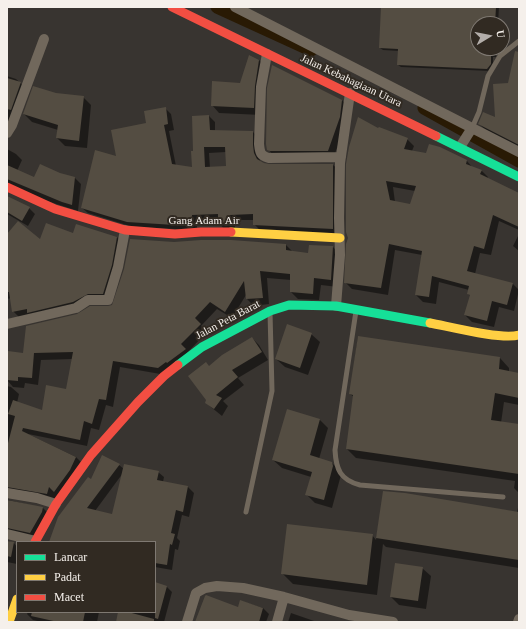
<!DOCTYPE html>
<html>
<head>
<meta charset="utf-8">
<style>
  body { margin:0 }
  #map { position:relative; width:526px; height:629px; overflow:hidden; background:#383430; font-family:Georgia,serif }
  canvas { display:block }
  .frame { position:absolute; inset:0; border:8px solid #f5f0eb; pointer-events:none }
  .legend { position:absolute; left:16px; top:541px; width:140px; height:72px; box-sizing:border-box; background:#312a22; border:1px solid #7f7972; margin:0; padding:5px 7px; list-style:none; font-size:12px; color:#f5f0eb }
  .legend li { display:flex; align-items:center; gap:8px; height:20px }
  .legend b { width:20px; border:1px solid #7f7972 }
  .north { position:absolute; left:470px; top:16px; width:40px; height:40px; box-sizing:border-box; background:#312a22; border:1px solid #7f7972; border-radius:50%; rotate:80deg; font-size:11px; font-weight:700; line-height:16px; text-align:center; color:#f5f0eb }
  .north::after { content:''; display:block; margin:auto; width:14px; height:18px; background:#b3aeaa; clip-path:polygon(50% 0,100% 100%,50% 72%,0 100%) }
</style>
</head>
<body>
<div id="map">
<canvas width="526" height="629"></canvas>
<div class="frame"></div>
<ul class="legend">
<li><b style="height:5px;background:#16e098"></b>Lancar</li>
<li><b style="height:5px;background:#ffcf43"></b>Padat</li>
<li><b style="height:5px;background:#f24e42"></b>Macet</li>
</ul>
<div class="north">U</div>
</div>
<script>
const ctx = document.querySelector('canvas').getContext('2d');
ctx.lineJoin = 'round';
function paint(path, color) {
  ctx.fillStyle = color;
  ctx.fill(path, 'evenodd');
}
function stroke(path, color, width, dash) {
  ctx.strokeStyle = color;
  ctx.lineWidth = width;
  ctx.lineCap = dash ? 'butt' : 'round';
  ctx.setLineDash(dash || []);
  ctx.stroke(path);
}
function drawText(font, color, halo, rows, align = 'center') {
  ctx.font = font + ' Georgia,serif';
  ctx.lineWidth = 4;
  ctx.setLineDash([]);
  ctx.textBaseline = 'middle';
  ctx.strokeStyle = halo;
  ctx.fillStyle = color;
  for (const [text, x, y, turn = 0] of rows) {
    ctx.save();
    ctx.translate(x, y);
    ctx.rotate((+turn || 0) * Math.PI / 180);
    ctx.textAlign = isNaN(turn) ? turn : align;
    if (halo) ctx.strokeText(text, 0, 0);
    ctx.fillText(text, 0, 0);
    ctx.restore();
  }
}
paint(new Path2D(`
  M382,7H499L498,24H478V48H496V57H493V67L490,71L401,67L398,65L399,51L383,50L380,48Z
  M259,60L267,68L261,115L219,113L212,105L241,84Z
  M519,65V147L486,130L479,124L496,119L509,84Z
  M7,76L16,79L27,89L7,130Z
  M56,94L83,97L91,105L87,148L65,146L57,138L58,130L32,122L24,114Z
  M342,100L348,107L346,123L334,156H274L268,149Z
  M165,108L171,114L174,130L169,131L176,166L193,168L194,152L209,116L215,122V131L253,132L258,137V151L260,161L267,165H333L339,170L338,234L260,230L254,224V220H235V229H224L219,223V220H197V230L133,227L88,213L82,208L118,157L147,124ZM226,152L227,167L210,168L209,153Z
  M379,130L407,139L414,146L412,151L427,154L439,148L467,161L473,168L481,170L488,177L487,179L519,194V230L499,221L491,255L480,253L475,274L513,284L519,290L514,311L499,307L494,327L472,322L465,315L471,296L468,294L469,290L439,282L436,304L423,302L416,295L422,255L395,250L388,295L352,289L345,282ZM393,187L415,191L411,205L395,202Z
  M7,149L16,154L22,160L17,171L34,179L60,174L75,178L81,184L78,211L7,188Z
  M7,197L29,208L35,214L28,226L7,214Z
  M519,234V251L513,246Z
  M73,235L117,237L123,244L109,299L19,317L13,311L11,298L7,299V236L41,241Z
  M174,243L286,245L293,252L308,254L333,247L340,254L338,287L321,285L319,300L298,299L291,292V280L267,278L269,304L254,306L247,299L246,295L232,318L217,309L201,326L207,332L166,375L120,367L113,407L106,405L99,430L91,428L87,446L28,434L76,457L83,464L54,501L9,496L8,500L43,508L50,515L37,539L9,537L8,541L14,543L17,547V564L7,562V386L11,387L19,394L17,403L43,411L67,390L73,359L41,360L38,385L25,383L24,388L13,387L7,380L9,352L24,354L113,306Z
  M311,334L320,342L308,375L285,367L276,359Z
  M358,337L500,358L509,368V372L519,374V405L504,402L501,423L519,425V493L514,488L515,481L356,458L347,449L354,397L350,394Z
  M252,338L259,345L268,360L238,378L244,385L223,401L228,406L222,416L206,403L209,367Z
  M288,410L320,420L328,428L319,459L332,463L340,471L341,475L332,508L315,503L306,494L311,477L282,468L273,460Z
  M119,465L124,469L158,472L164,477L163,482L188,487L194,493L189,517L182,515L177,538L180,541L178,550L175,549L172,570L155,567V542H50L91,480ZM123,473L113,515L95,511Z
  M384,492L517,512L518,508H519V568L386,547L383,544L377,595L293,584L282,573L372,535L376,540Z
  M422,568L431,576L426,609L399,605L391,597Z
  M155,583L167,587L172,592L164,622H117L119,615L117,612H155Z
  M241,601L263,608L269,614L266,622H196L238,608Z
  M28,612H99L97,622H42L33,620L27,614Z
  M291,613L317,622H288Z`), '#0007');
stroke(new Path2D(`
  M217,7L311,50
  M424,108L519,161`), '#291a04', 13);
paint(new Path2D(`
  M381,7H496L495,24H478V48H491V64L487,69L397,65L398,49L379,48Z
  M515,51L519,52V145L478,124L483,112L495,117L493,84L508,83Z
  M249,55L259,60L255,86L254,108L211,106L212,81L240,83Z
  M272,65L342,100L340,117L328,151H270L267,150L266,144L267,88Z
  M7,78L21,82L11,110L7,109Z
  M33,86L56,93L84,96L79,141L56,138L58,125L23,114Z
  M166,107L168,124L164,125L172,164L192,167L191,151H193L192,116L209,115L210,130L253,131V145L254,153L257,159L264,163L269,164H333V229L253,225V214L230,215V224H218V214L192,215V224L175,225L127,222L81,208L95,150L116,156L111,130L146,123L144,111ZM204,147H225L226,166L205,167Z
  M358,117L378,128L379,127L408,138L404,149L426,153L429,144L440,147L467,160L466,164L482,170L480,174L519,193V227L493,215L484,249L474,246L467,271L513,283L507,305L492,301L487,321L464,315L470,295L467,294L469,286L432,276L429,297L415,295L422,251L389,244L381,288L344,283L346,244L348,238L346,232V164L349,147ZM386,181L416,186L410,204L390,200Z
  M40,164L60,173L75,177L72,205L62,202L7,179V165L34,177Z
  M7,196L30,207L22,221L7,212Z
  M18,221L40,239L46,223L73,233L76,224L117,237L112,265L103,294H88L73,302L27,313V309L12,312L9,292H7V234Z
  M130,239L174,242L201,240H231L286,244V250L308,253L309,245L333,246L331,280L314,278L313,294L290,292V274L260,271L263,298L246,299L244,281L225,312L210,302L195,318L201,324L181,344L186,349L167,363L166,362L158,368L113,361L106,400L99,399L92,424L84,421L80,440L23,428L22,431L76,457L70,470L54,492L49,487L47,494L7,487V447L15,416L8,414L13,400L42,410L46,385L66,389L73,352L34,353L32,378L18,377V381L7,380L8,351L23,353L26,326L77,314L90,306H108L112,305L124,269Z
  M287,324L312,333L300,368L275,359Z
  M358,336L500,357L499,369L519,373V398L495,393L491,420L519,424V474L346,449L353,395L349,394Z
  M252,337L262,352L232,370L238,377L216,395L222,398L214,409L205,403L206,400L188,376L206,362L209,366L222,355Z
  M287,409L320,419L310,455L332,462L333,466L324,500L305,495L312,472L272,460Z
  M102,455L120,464L87,508L112,514L124,464L159,471L157,480L188,486L183,512L176,510L171,533L175,534L172,545L170,544L167,565L155,563V542H49L58,517L88,477L91,479Z
  M383,491L405,493L519,512V560L376,538Z
  M7,500L43,507L42,512L30,533L7,528Z
  M287,524L373,534L367,585L281,574Z
  M7,541L14,542L11,557L7,556Z
  M395,563L423,567L418,601L390,597Z
  M155,582L167,586L158,619L155,618Z
  M206,595L238,607L240,600L263,608L259,622H195L205,596Z
  M32,612H85L83,622H58L31,616Z
  M118,612H128L154,619V622H116Z`), '#544d42');
stroke(new Path2D(`
  M472,128L479,112L488,76L500,56L519,41
  M356,311L335,450C336,469 340,480 360,485L503,497
  M246,512L272,391L270,312`), '#71685c', 5);
stroke(new Path2D(`
  M235,7L519,152
  M267,54L261,87L259,144C260,153 260,155 269,158L341,157
  M7,133L12,125L44,39
  M460,147L472,128
  M336,306L340,255L339,218L340,163L350,93
  M7,324L76,308L88,300H108L118,267L125,230
  M7,493L37,498L56,504
  M7,534L36,541
  M187,622L196,593L205,588L217,586L243,588L284,597L349,615L393,622
  M277,622L284,597
  M518,622L519,619`), '#71685c', 10);
stroke(new Path2D(`
  M436,136L519,177
  M178,365L202,347L270,311L289,305L336,306L430,323`), '#16e098', 9);
stroke(new Path2D(`
  M231,232L340,238
  M430,323C451,327 501,340 519,335
  M9,622L17,599`), '#ffcf43', 9);
stroke(new Path2D(`
  M172,7L436,136
  M7,187L55,209L125,230L175,234L201,232H231
  M35,542L56,504L91,455L138,402L164,376L178,365`), '#f24e42', 9);
drawText('11px', '#f5f0eb', '#312a22', [
  ["Jalan Kebahagiaan Utara",351,81,25],
  ["Gang Adam Air",204,221],
  ["Jalan Peta Barat",228,320,-28]
]);
</script>
</body>
</html>
